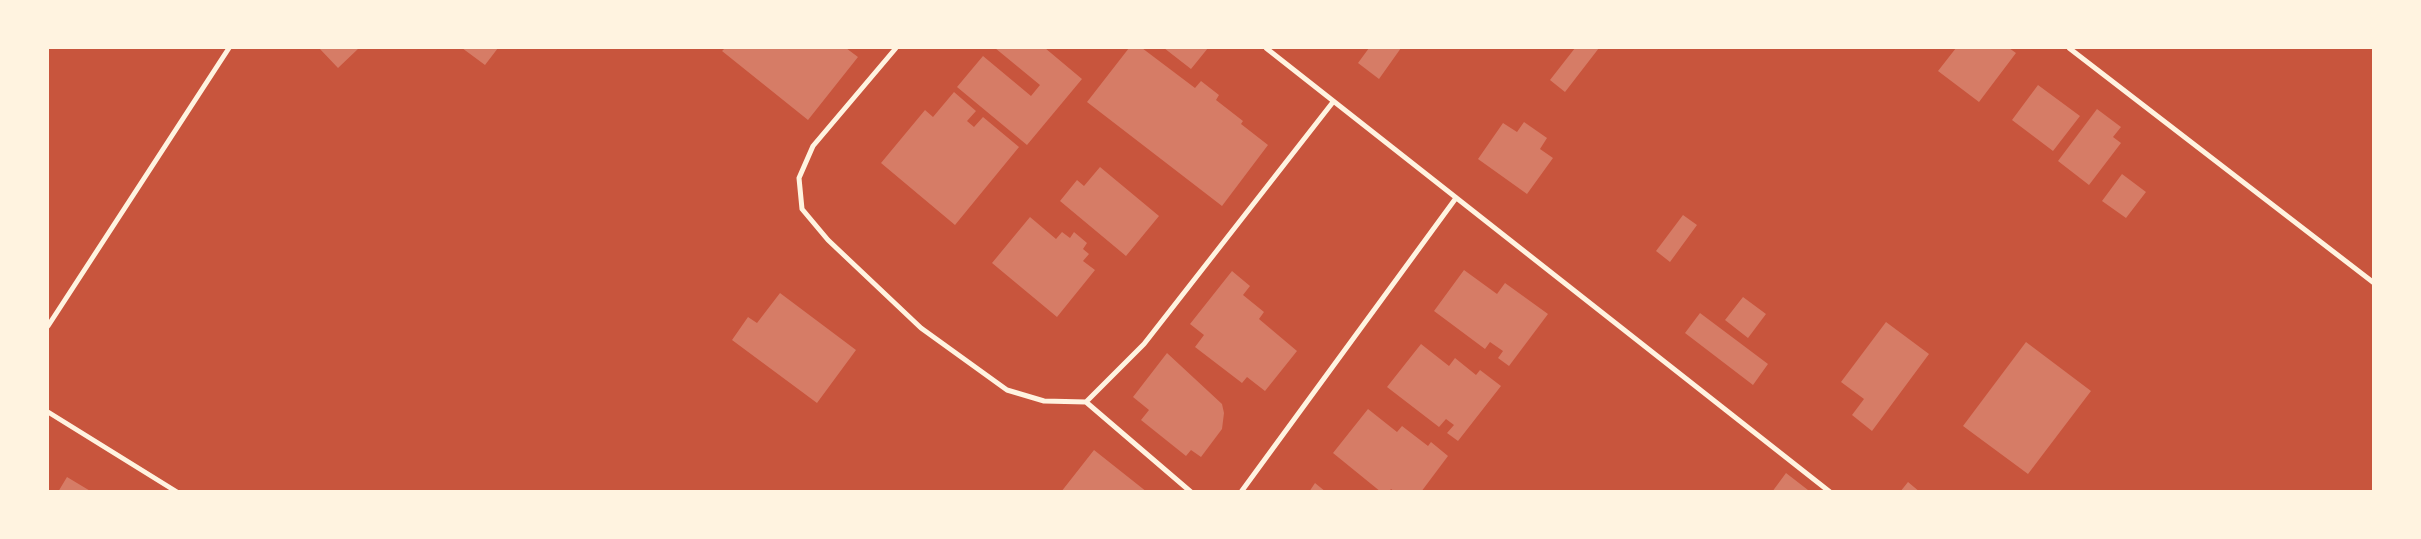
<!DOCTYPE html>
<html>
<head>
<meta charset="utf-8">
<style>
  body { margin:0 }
  #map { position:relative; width:2421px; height:539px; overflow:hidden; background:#c8553d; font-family:"Roboto Condensed",sans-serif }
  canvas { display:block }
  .frame { position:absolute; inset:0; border:49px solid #fff3e0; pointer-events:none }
</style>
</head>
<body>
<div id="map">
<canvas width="2421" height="539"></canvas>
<div class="frame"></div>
</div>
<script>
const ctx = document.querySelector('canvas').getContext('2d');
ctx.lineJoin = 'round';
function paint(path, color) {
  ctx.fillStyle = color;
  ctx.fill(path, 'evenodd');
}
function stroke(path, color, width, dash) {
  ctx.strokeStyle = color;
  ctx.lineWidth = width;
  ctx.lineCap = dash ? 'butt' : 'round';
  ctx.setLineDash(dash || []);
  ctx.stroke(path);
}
paint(new Path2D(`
  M319,48H359L338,68Z
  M462,48H498L485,65Z
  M725,48H846L858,57L808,120L722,51Z
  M995,48H1045L1082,79L1027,145L957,87L983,56L1031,96L1040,85Z
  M1129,48H1142L1195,88L1201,81L1219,95L1216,100L1243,121L1241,124L1268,145L1222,206L1087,102Z
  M1164,48H1208L1191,69Z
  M1369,48H1401L1379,79L1358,63Z
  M1575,48H1599L1565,92L1550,80Z
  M1956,48H2009L2016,53L1979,102L1938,71Z
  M2038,85L2080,116L2053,151L2012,120Z
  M954,92L976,111L967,121L974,127L983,117L1019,147L955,225L881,163L925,110L933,117Z
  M2097,109L2121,127L2113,137L2121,143L2089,185L2058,161Z
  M1524,122L1547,138L1540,149L1553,158L1527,194L1478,159L1503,123L1517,132Z
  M1100,167L1159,216L1126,256L1060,201L1077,180L1084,186Z
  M2122,174L2146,192L2126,218L2102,201Z
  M1683,215L1697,225L1670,262L1656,251Z
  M1030,217L1056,239L1062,232L1070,238L1074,232L1087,243L1083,249L1089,254L1083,261L1095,270L1057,317L992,263Z
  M1464,270L1497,294L1505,283L1548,314L1509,366L1498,358L1503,351L1490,342L1485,349L1434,311Z
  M1232,271L1250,286L1243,295L1264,312L1259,319L1297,351L1265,391L1247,377L1242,383L1195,347L1204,335L1190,324Z
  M780,293L856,350L817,403L732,340L748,317L757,323Z
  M1743,297L1766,314L1748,338L1725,320Z
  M1700,313L1768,364L1753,385L1685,333Z
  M1886,322L1929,354L1872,431L1852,415L1864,399L1841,382Z
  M2026,342L2091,391L2028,474L1963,426Z
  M1421,344L1449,366L1455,358L1476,375L1480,370L1501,386L1458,441L1447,433L1454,425L1446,419L1439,427L1387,387Z
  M1167,353L1222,404L1224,413L1222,429L1201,457L1191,450L1186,456L1141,420L1149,410L1133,397Z
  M1368,409L1397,432L1402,426L1428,446L1431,442L1448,456L1421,492H1395L1391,489L1389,492H1381L1333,453Z
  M1094,450L1147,492H1061Z
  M1786,473L1808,490L1807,492H1772Z
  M67,477L92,492H58Z
  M1908,482L1920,492H1900Z
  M1315,483L1326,492H1309Z`), '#d67c66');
stroke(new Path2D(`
  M896,48L813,146L799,178L802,209L828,240L921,328L1007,390L1044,401L1086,402L1144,344L1333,102
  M1266,48L1830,492
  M2069,48L2374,283
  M48,326L229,48
  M1086,402L1191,492
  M48,412L177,492
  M1241,492L1456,198`), '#fff3e0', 5);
</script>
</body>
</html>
